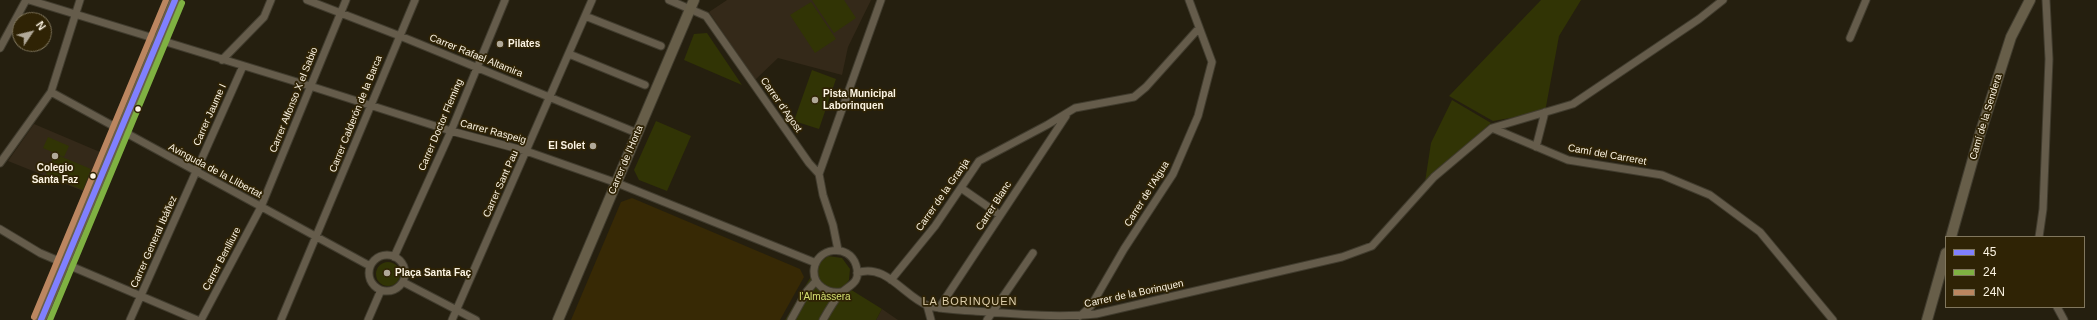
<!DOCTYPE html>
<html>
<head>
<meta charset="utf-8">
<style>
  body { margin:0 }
  #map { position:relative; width:2097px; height:320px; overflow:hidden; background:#251f0f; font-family:Helvetica,sans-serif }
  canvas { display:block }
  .legend { position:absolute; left:1945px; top:236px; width:140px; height:72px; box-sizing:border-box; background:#2f2305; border:1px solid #81775e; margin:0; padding:5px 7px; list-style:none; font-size:12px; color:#fcf4e3 }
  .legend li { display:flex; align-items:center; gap:8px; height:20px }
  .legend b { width:20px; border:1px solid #81775e }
  .north { position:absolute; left:12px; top:12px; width:40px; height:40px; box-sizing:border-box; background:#2f2305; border:1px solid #81775e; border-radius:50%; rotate:55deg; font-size:11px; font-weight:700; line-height:16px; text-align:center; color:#fcf4e3 }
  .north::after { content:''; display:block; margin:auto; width:14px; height:18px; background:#b1a999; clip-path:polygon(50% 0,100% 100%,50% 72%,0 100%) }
</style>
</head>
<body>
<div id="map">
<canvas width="2097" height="320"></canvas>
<ul class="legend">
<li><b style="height:5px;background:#8080ff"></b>45</li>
<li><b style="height:5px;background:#7fb142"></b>24</li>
<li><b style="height:5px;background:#bb8660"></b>24N</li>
</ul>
<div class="north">N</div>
</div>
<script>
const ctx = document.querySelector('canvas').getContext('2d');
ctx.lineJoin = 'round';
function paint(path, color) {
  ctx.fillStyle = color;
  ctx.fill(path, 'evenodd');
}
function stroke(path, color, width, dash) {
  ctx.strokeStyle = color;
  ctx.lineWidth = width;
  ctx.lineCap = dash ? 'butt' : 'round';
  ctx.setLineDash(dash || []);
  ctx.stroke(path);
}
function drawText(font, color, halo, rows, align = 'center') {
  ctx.font = font + ' Helvetica,sans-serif';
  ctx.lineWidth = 3.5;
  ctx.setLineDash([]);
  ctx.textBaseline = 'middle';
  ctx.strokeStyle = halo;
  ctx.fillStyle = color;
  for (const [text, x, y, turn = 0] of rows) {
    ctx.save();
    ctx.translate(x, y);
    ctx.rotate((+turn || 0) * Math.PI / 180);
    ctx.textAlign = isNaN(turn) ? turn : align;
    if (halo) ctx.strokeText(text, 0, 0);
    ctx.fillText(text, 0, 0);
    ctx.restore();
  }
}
paint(new Path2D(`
  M632,198L800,269L804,277L780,320H571L621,202Z`), '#372905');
paint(new Path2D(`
  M727,0H871L848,47L842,75L778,58L755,80L709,12Z
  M34,124L100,152L83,191L8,161Z
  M882,309L898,320H876Z`), '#342919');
paint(new Path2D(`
  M812,0H844L856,18L834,33Z
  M1541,0H1581L1559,36L1545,112L1493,121L1449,96Z
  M811,2L836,39L815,53L790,15Z
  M707,33L742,85L684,60L694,34Z
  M812,70L836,79L819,129L794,121Z
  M1452,100L1491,123L1425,182L1431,143Z
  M656,121L691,136L667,191L639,180L634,170Z
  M48,137L69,146L64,157L43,148Z
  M55,154L91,169L83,190L46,174Z
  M828,256L842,258L850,269L849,280L845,286L882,309L876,320H785L819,263Z
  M376 274a12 12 0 1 1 24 0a12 12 0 1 1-24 0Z`), '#313405');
const street = new Path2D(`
  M29,0L310,86L451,131L526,151L617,183L816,263
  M307,0L400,36L637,133
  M669,0L706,16L809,163L819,174L823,195L833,225L838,250
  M585,16L661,46
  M1850,38L1866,0
  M0,48L26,0
  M569,54L645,85
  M222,60L264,17L271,0
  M51,92L370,266
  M1492,128L1573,104L1699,19L1723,0
  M1536,147L1545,112
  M0,163L51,92L80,0
  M819,174L881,0
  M961,188L1000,215
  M0,229L40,253L197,320
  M2039,237L2043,209L2049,59L2046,0
  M369 273a18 18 0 1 1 36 0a18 18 0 1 1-36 0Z
  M394,257L451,131L505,0
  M857,273C886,262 905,298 929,306C943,310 959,310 974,311C1014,314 1057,318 1096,314L1342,257L1372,246L1434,177L1492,128L1568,160L1662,175L1710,195L1760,232L1833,320
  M891,280L935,226L979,161L1047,125L1075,108L1134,97L1146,87L1199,28
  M403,282L476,320
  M927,305L931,320
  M2057,307L2064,320
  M939,308L1066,116
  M1080,316L1091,306L1124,249L1173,174L1198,116L1212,62L1189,0
  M130,320L243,66
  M201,320L261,207L346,0
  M281,320L415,0
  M368,320L381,290
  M452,320L592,0
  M791,320L807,291L816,281
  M823,320C828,311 833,302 840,294C848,285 862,284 856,265C849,243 816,247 814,270C813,285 827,294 841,292
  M987,320L1033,253`);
const secondary = new Path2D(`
  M1951,237L1980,134L2011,37L2030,0
  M41,320L175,0
  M558,320L694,0
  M1927,320L1946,253`);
stroke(street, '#413c2e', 9);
stroke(secondary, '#413c2e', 12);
stroke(street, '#655c4b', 7);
stroke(secondary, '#675e49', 10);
stroke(new Path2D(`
  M41,320L175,0`), '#8080ff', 6);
stroke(new Path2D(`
  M50,320L182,3`), '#7fb142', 6);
stroke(new Path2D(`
  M34,317L166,0`), '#bb8660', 6);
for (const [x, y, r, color] of [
  [500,44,4,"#b1a999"],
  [815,100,4,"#b1a999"],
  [138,109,3.5,"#fcf4e3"],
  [593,146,4,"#b1a999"],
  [55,156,4,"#b1a999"],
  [93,176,3.5,"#fcf4e3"],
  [387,273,4,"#b1a999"]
]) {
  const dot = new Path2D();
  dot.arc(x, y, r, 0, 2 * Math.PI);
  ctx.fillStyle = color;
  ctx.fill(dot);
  stroke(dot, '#2f2305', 1.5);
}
drawText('bold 10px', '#fcf4e3', '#2f2305', [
  ["Pilates",508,44],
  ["Pista Municipal",823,94],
  ["Laborinquen",823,106],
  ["El Solet",585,146,"right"],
  ["Colegio",55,168,"center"],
  ["Santa Faz",55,180,"center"],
  ["Plaça Santa Faç",395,273]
], 'left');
drawText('10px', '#fcf4e3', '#2f2305', [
  ["Carrer Rafael Altamira",476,56,22],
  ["Carrer Alfonso X el Sabio",294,100,-68],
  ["Carrer d'Agost",781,105,55],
  ["Carrer Calderón de la Barca",356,114,-68],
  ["Carrer Jaume I",210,115,-66],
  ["Camí de la Sendera",1986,117,-73],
  ["Carrer Doctor Fleming",441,125,-67],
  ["Carrer Raspeig",493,132,15],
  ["Camí del Carreret",1607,155,10],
  ["Carrer de l'Horta",626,160,-67],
  ["Avinguda de la Llibertat",215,171,28],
  ["Carrer Sant Pau",501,184,-66],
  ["Carrer de l'Aigua",1147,194,-58],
  ["Carrer de la Granja",943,195,-55],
  ["Carrer Blanc",994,206,-57],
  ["Carrer General Ibáñez",154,242,-66],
  ["Carrer Benlliure",222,259,-62],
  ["Carrer de la Borinquen",1134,294,-12]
]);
drawText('10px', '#d4e071', '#2f2305', [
  ["l'Almàssera",825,297]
]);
ctx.letterSpacing = '1px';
drawText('11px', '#ddceac', '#2f2305', [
  ["LA BORINQUEN",970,302]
]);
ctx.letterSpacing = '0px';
</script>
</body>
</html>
